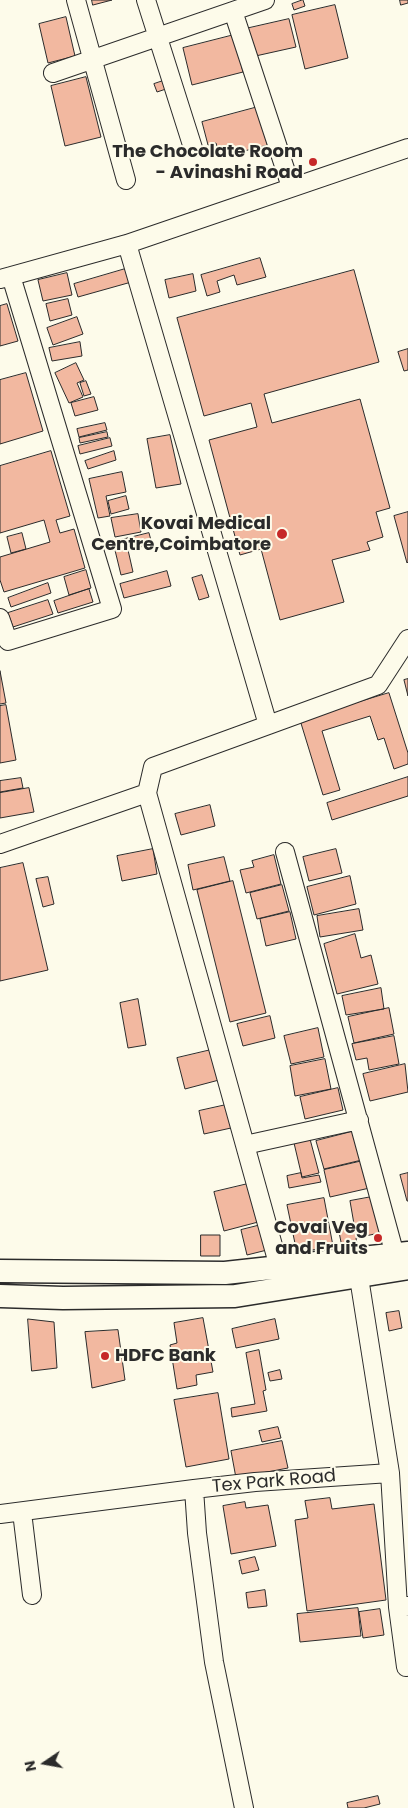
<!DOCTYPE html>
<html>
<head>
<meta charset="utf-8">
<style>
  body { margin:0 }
  #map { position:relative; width:408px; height:1808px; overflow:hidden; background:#fdfbea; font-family:Poppins,sans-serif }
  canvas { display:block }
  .north { position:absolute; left:20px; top:1738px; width:50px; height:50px; -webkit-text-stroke:4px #fdfbea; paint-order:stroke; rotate:258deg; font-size:14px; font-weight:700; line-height:20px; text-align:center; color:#2b2b2b }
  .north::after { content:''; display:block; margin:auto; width:18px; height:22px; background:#2b2b2b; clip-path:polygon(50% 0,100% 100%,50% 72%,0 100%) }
</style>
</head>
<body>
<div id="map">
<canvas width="408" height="1808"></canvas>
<div class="north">N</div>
</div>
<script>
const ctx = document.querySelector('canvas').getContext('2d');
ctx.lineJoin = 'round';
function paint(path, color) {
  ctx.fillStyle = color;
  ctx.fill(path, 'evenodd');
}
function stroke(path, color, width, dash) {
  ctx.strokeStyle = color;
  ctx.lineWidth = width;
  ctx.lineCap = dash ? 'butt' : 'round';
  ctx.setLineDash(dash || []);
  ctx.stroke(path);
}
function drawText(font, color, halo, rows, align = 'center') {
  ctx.font = font + ' Poppins,sans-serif';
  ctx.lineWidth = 4;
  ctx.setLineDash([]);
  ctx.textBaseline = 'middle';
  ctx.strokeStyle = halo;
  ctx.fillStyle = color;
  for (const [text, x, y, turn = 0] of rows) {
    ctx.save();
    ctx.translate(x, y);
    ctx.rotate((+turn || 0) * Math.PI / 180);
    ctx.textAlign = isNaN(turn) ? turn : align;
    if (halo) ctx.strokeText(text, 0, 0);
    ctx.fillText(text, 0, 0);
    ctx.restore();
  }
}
const building = new Path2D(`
  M92,0H112L93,5Z
  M303,0L305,6L294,10L292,4Z
  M400,0H408V3L401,5Z
  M335,5L348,58L305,69L292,15Z
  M66,17L75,56L48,63L39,24Z
  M289,19L296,47L251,57L245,29Z
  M234,35L243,72L192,85L183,48Z
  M86,77L101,137L65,146L51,86Z
  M163,81L166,89L157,92L154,84Z
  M258,107L268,145L220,157L216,143L208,145L202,122Z
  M260,258L266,277L237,285L234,275L217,281L220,292L207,296L201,275Z
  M132,267L135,281L78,297L74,284Z
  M354,270L379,362L264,394L272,423L360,399L390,508L376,512L383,537L367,542L370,550L332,560L344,602L280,620L261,549L240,555L209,440L257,427L251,403L204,416L177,318Z
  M67,273L72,295L43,301L38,280Z
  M193,274L196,291L169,298L165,280Z
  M68,299L72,315L50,321L46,304Z
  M7,304L18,341L0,346V306Z
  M77,317L83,334L53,345L47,328Z
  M80,342L82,356L52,361L49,348Z
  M408,349V370L404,371L398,352Z
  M76,363L84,380L77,383L83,397L69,403L55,373Z
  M26,373L43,431L0,444V380Z
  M86,381L91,394L84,396L80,383Z
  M94,397L98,410L75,416L71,403Z
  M105,423L107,430L79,437L77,429Z
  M107,432L108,437L80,443L79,438Z
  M170,435L181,484L156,488L147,439Z
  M110,438L112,446L80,454L78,446Z
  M51,451L70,516L56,520L60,533L74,529L85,568L4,592L0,580V557L50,542L44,520L0,533V466Z
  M114,451L116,460L88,469L85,461Z
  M122,472L126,492L106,496L110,516L98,518L89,479Z
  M126,496L129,509L111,514L108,501Z
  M408,512V562L407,563L394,516Z
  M138,514L141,532L115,537L111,518Z
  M22,533L26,549L11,553L7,537Z
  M149,533L152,544L128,550L133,572L121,575L113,542Z
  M86,570L91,588L69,595L64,577Z
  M167,571L171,586L124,598L120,584Z
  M202,575L209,597L199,600L192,578Z
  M48,583L51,593L11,607L8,598Z
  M89,589L93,602L58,613L54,601Z
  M48,600L53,614L13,627L8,613Z
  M0,671L6,703L0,704Z
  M408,679V696L404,680Z
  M389,693L408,753V764L394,769L384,738L378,740L370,716L322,731L340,790L323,795L300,720Z
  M6,705L16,760L0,763V706Z
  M408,777V796L332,820L327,803Z
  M21,778L23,788L0,792V781Z
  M29,788L34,812L0,818V793Z
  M210,805L215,826L181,835L175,814Z
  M153,849L157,874L122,881L117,856Z
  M336,849L342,873L309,881L303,857Z
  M274,855L281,884L246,893L240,870L254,867L252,861Z
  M224,857L230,881L193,890L188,865Z
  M23,863L48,970L0,981V868Z
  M350,876L356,904L314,915L307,887Z
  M48,877L54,904L43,907L36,879Z
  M233,881L266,1013L230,1022L197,890Z
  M282,885L289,911L257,919L250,893Z
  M359,909L363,930L320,937L317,916Z
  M290,912L296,939L266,946L260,919Z
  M355,934L361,958L371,955L378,984L337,994L324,944Z
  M381,988L384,1009L346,1015L342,996Z
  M138,999L146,1045L128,1048L120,1003Z
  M389,1008L394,1034L354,1043L348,1017Z
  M270,1016L275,1038L243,1046L237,1024Z
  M318,1028L324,1057L291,1064L284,1036Z
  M394,1036L399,1064L369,1070L367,1058L356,1060L352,1044Z
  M211,1050L219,1080L185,1089L177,1058Z
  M325,1059L331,1089L295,1096L290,1066Z
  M405,1064L408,1092L370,1101L363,1074Z
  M338,1088L343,1110L305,1119L300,1097Z
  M226,1105L231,1128L204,1134L199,1111Z
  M359,1130L366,1159L324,1169L316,1141Z
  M310,1139L319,1173L302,1177L294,1143Z
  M367,1160L374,1187L330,1197L324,1170Z
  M301,1173L302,1178L319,1175L321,1182L289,1188L287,1176Z
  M408,1173V1201H407L400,1175Z
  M252,1183L262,1221L224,1231L214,1192Z
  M377,1196L384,1232L356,1238L357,1244L342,1247L338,1227L354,1224L350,1201Z
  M324,1198L333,1246L297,1253L287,1205Z
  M261,1225L267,1250L247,1255L241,1230Z
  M201,1235H220V1256H201Z
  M399,1311L402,1328L389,1331L386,1313Z
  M203,1318L213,1372L196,1375L197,1385L177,1389L170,1345L177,1343L174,1323Z
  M28,1319L54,1322L57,1368L32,1371Z
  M275,1319L279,1339L236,1348L232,1329Z
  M118,1330L125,1380L92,1388L85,1332Z
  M259,1350L266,1390L263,1391L267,1411L232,1417L231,1408L255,1404L246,1353Z
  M280,1370L282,1379L270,1381L268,1373Z
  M218,1393L229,1459L186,1467L174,1400Z
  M278,1427L281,1438L262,1442L259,1431Z
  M282,1441L288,1468L236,1478L231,1451Z
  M330,1498L332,1509L374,1504L386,1600L307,1611L295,1520L308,1518L305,1501Z
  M245,1502L246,1508L268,1505L276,1546L231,1554L223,1506Z
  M255,1557L259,1570L242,1574L239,1561Z
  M265,1590L267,1606L248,1608L246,1593Z
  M358,1608L361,1636L300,1642L297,1614Z
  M380,1609L384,1635L363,1638L359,1612Z
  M378,1796L380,1804L364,1808H348L347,1803Z`);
paint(building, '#f2b8a0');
stroke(building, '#2b2b2b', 1);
const minor = new Path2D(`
  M76,0L126,180
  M146,0L193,148
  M233,11L291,187
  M53,73L265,0
  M127,244L268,725
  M0,279L127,244L408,148
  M0,618L8,641L112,609L11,276
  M0,844L147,793
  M285,852L395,1255
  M245,1145L359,1120
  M279,1267L147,793L153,767L378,685L408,639
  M390,1473L398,1607L408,1606
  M22,1512L32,1595
  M0,1514L194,1489
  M398,1607L406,1667
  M244,1808L214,1662L197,1533L194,1489L255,1482L390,1473L357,1265`);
const major = new Path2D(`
  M0,1271L225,1273L408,1253
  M0,1296L63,1298L235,1296L408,1268`);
stroke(minor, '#2b2b2b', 20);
stroke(major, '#2b2b2b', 25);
stroke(minor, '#fdfbea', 18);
stroke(major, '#fdfbea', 22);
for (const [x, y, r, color] of [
  [313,162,5,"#c62828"],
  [282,534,6,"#c62828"],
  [378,1238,5,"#c62828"],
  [105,1356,5,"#c62828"]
]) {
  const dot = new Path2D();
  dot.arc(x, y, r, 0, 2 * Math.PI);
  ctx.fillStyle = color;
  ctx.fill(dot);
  stroke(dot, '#fdfbea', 2);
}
drawText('bold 18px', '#2b2b2b', '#fdfbea', [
  ["The Chocolate Room",303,152],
  ["- Avinashi Road",303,173],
  ["Kovai Medical",271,524],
  ["Centre,Coimbatore",271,545],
  ["Covai Veg",368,1228],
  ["and Fruits",368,1249],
  ["HDFC Bank",115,1356,"left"]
], 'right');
drawText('18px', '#2b2b2b', '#fdfbea', [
  ["Tex Park Road",274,1482,-5]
]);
</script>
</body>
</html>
